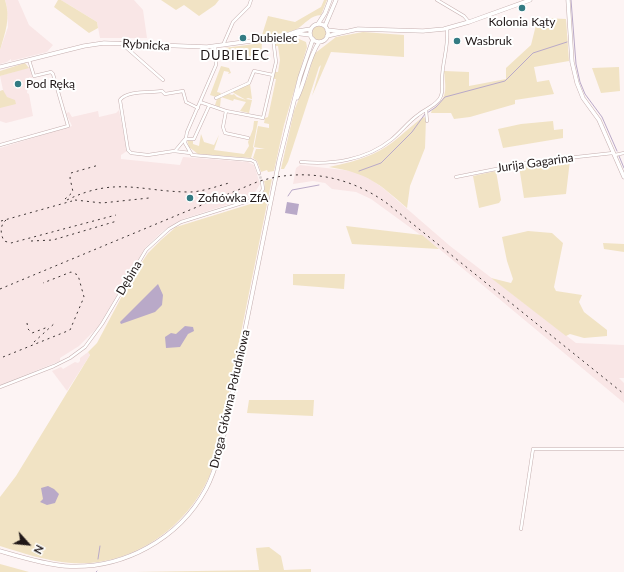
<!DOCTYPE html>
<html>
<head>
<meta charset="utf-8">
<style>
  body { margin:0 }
  #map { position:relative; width:624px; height:572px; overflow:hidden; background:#fdf4f4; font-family:Lato,sans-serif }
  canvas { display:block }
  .north { position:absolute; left:8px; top:524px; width:40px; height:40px; -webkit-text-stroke:3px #fff; paint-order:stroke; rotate:117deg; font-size:11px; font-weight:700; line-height:16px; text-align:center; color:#1f1717 }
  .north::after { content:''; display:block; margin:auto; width:14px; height:18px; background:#1f1717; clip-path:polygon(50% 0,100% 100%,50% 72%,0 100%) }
</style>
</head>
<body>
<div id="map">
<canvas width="624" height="572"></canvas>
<div class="north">N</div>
</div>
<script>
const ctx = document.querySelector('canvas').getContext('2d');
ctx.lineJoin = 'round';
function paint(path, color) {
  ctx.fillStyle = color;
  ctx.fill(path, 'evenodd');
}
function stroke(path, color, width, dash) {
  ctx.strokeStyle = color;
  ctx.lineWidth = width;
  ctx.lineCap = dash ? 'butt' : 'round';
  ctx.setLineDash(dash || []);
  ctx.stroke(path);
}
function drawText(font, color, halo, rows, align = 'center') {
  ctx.font = font + ' Lato,sans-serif';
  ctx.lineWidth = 4;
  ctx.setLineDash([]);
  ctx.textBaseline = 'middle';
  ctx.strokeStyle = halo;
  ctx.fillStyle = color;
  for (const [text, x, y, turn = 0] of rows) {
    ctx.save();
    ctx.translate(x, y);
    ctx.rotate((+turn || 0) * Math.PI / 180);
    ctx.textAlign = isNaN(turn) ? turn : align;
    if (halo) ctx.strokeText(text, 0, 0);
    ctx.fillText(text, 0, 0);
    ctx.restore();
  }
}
paint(new Path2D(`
  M5,0H18L29,25L53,45L47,52L11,61V59L7,62L0,64V50L8,27L7,7Z
  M61,0H134L143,10L147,38H100L97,22Z
  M30,67L32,75V78L29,77L27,93L29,94L33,116L6,123L0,121V91L3,90L0,76Z
  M119,110L127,151L121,155V159L180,165L183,157L248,162L254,165L260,184L254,194L248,198L183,219L163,231L145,248L98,327L79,346L60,358V361L0,385V148L72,126L66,113L69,112L72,117L98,111L99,117L116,113Z
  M300,165L352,171L366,176L383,188L450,246L576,343L624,345V378H619L624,383V403L437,247L371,199L356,192L332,189L325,183L313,181L293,184L296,168Z
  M88,352L90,355L67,391L52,371L61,367L63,369L75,362L78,363L80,361V358Z`), '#f9e6e6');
paint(new Path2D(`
  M0,0H5C11,18 5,33 0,50Z
  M58,0H61L97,22L98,28L89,33L54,7Z
  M161,0H219L215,5L199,16L184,5L176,10Z
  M324,0H327L321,15C311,15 305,24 297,29C286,34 274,34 262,35L268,16L295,22L321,7Z
  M544,18L566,19L569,61L534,67L537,82L549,80L554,94L515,100V104L470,117L454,119L451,113H431L432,110C448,97 446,91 444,71L469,72V86L506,79V68L531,45L537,21Z
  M312 33a7 7 0 1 1 14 0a7 7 0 1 1-14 0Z
  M363,32L404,35V57L331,52L312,96L321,65L319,67L288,162L284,169H281L294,111L308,76L314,54L336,37Z
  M299,39L306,42L307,47L284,125L274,171L268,172L267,170L261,172L257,161L253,158L256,149H265L254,147L258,126L269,128V124L264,123L265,118L268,117L276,79H273L275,72H278L280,60L278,46H275V41Z
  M262,43L261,59L224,49L222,55L219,54L220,50L224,48Z
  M25,63L29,68L0,76V71Z
  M221,66L229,68L231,73L228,74L229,72L224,71L217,92L221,93L220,95L216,97L210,95Z
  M619,67L620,91L601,93L592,68Z
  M250,84L252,99L248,98L246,99L252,100L249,113L240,111L246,102L234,99L233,101L221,97L220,107L215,105L217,99L229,94L232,95L234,94L237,97L246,100L232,92Z
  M3,90L7,97L15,100L16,104L0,108V91Z
  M423,117L426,118L425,148L410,186L407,208C378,183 368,173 329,167C344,164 359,160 373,154C392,146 407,129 423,117Z
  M254,121H258L253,147L254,148L251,158L198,154L189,147L187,140L193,141V144L199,146L201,134L204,142L214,145L219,135L214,150L244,154L249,146L248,142L253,129Z
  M553,121L554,130L563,129V138L503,148L498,129L521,124Z
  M570,160L566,194L524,198L519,166Z
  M496,171L501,200L499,203L479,208L473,176Z
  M272,179L219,442C216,453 214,466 209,477C185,530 130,567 71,563C46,561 23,553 0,546V497L16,476L90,355L88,352L97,343L132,277L148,253L161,240L176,227L257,202C263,197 266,189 264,181Z
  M346,226L422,235L439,249L352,244Z
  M528,231L552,233L563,243L554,287L556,291L582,295L579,302L584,312L607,330V336L584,338L570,334L566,336L491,278L511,283L513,279L507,261L502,237Z
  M603,243L624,244V252L604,249Z
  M293,274H345L344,289L293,285Z
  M249,400H314L313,416L247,413Z
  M269,547L281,556L284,570L311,569V572H135L259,570L256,548Z
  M0,564L29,572H0Z`), '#f1e3c4');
paint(new Path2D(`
  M287,202L299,204L297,215L285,213Z
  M158,284L163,295L162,305L155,312L121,324L120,322Z
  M185,326L193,327L194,331L188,334L180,347L166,348L165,337L171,333L176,334Z
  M48,486L54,489L59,494L55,503L47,505L40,502L43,499L41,488Z`), '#b9a9c8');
stroke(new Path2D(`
  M571,0L576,64L580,82L585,94L602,117L617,151
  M427,113L436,107L445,97L505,81L533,53L567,42
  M619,156L624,168
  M359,171L381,163L412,132L425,114
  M288,196L292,190L319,185
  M98,559L100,546
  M96,572L97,571`), '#b9a9c8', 1);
stroke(new Path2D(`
  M259,173L262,182`), '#dcd3d3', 2.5, [2.5, 1]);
const street = new Path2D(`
  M437,0L464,16L469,22
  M121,43L163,80
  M223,45L233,22L249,6L251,0
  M215,46L216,65L187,132L185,143L192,155L251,160L255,162L259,173
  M273,75L276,62L273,38
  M200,102L226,111L263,118L273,75L254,71L249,83L216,98
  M426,110L427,121
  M226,111L223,127L225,133L248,138
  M0,145L68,126L53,74L51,72L34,76L29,60
  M175,151L185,139H194L209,106
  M190,153L174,151L148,155L131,153L128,150L120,100C127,90 151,93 162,91L165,94L183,91L186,102L198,108
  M615,155L624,153
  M301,162C332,165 366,160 391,140C401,132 408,122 418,115C425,109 438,105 441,96C443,91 442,85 442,80C442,63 449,45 447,29
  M456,177L531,162L613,153
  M0,387L54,366L70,358L85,347L102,324L146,250L169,229L181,222L258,198L263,189L262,182
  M521,529L533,449H624`);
const secondary = new Path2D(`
  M568,0L572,62L577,83L583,98L599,120L624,177
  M318,24L325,13L330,0
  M310 33a9 9 0 1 1 18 0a9 9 0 1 1-18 0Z
  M325,26L336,0
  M327,30L345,32
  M294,33L310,35
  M327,36L358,29L423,31L444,29L469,22L530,0
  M0,67L84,46L104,43L207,47L281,37L298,31L311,29
  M297,98C306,80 308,58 319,42
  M0,551C21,557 43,564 65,566C123,570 179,539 206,489C213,476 217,462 221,449L279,161L300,77L313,39`);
stroke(street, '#c5afaf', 3.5);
stroke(secondary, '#c5afaf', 4.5);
stroke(street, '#fff', 2.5);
stroke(secondary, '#fff', 3.5);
stroke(new Path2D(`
  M65,199L73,192L70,178L71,173L99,165
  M67,200C116,176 142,192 190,192C201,192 218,186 229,183
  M75,200L102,203L149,198
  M6,220C0,225 0,233 4,241L11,243L116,215
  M1,221L72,201
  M31,241L53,240L117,221
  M0,289L257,182C303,167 350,176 388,204L624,394
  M27,323L28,329L32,333L48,327
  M34,342L56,322
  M3,357L70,330L84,297L78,275L71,272L43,283`), '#3d3434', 1, [2, 4]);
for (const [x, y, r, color] of [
  [522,8,4,"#337b83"],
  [243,38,4,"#337b83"],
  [457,41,4,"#337b83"],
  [18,84,4,"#337b83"],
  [190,198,4,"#337b83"]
]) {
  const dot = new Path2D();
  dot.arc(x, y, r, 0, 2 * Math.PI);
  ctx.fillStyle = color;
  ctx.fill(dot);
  stroke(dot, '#fff', 1.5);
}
drawText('12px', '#1f1717', '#fff', [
  ["Kolonia Kąty",522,22,"center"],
  ["Dubielec",251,38],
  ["Wasbruk",465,41],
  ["Pod Ręką",26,84],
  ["Zofiówka ZfA",198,198]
], 'left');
drawText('12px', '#1f1717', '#fff', [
  ["Rybnicka",146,45,4],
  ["Jurija Gagarina",535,163,-8],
  ["Dębina",129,278,-59],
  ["Droga Główna Południowa",230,399,-77]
]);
ctx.letterSpacing = '1px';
drawText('13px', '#1f1717', '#fff', [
  ["DUBIELEC",235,56]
]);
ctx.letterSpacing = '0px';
</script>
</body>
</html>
